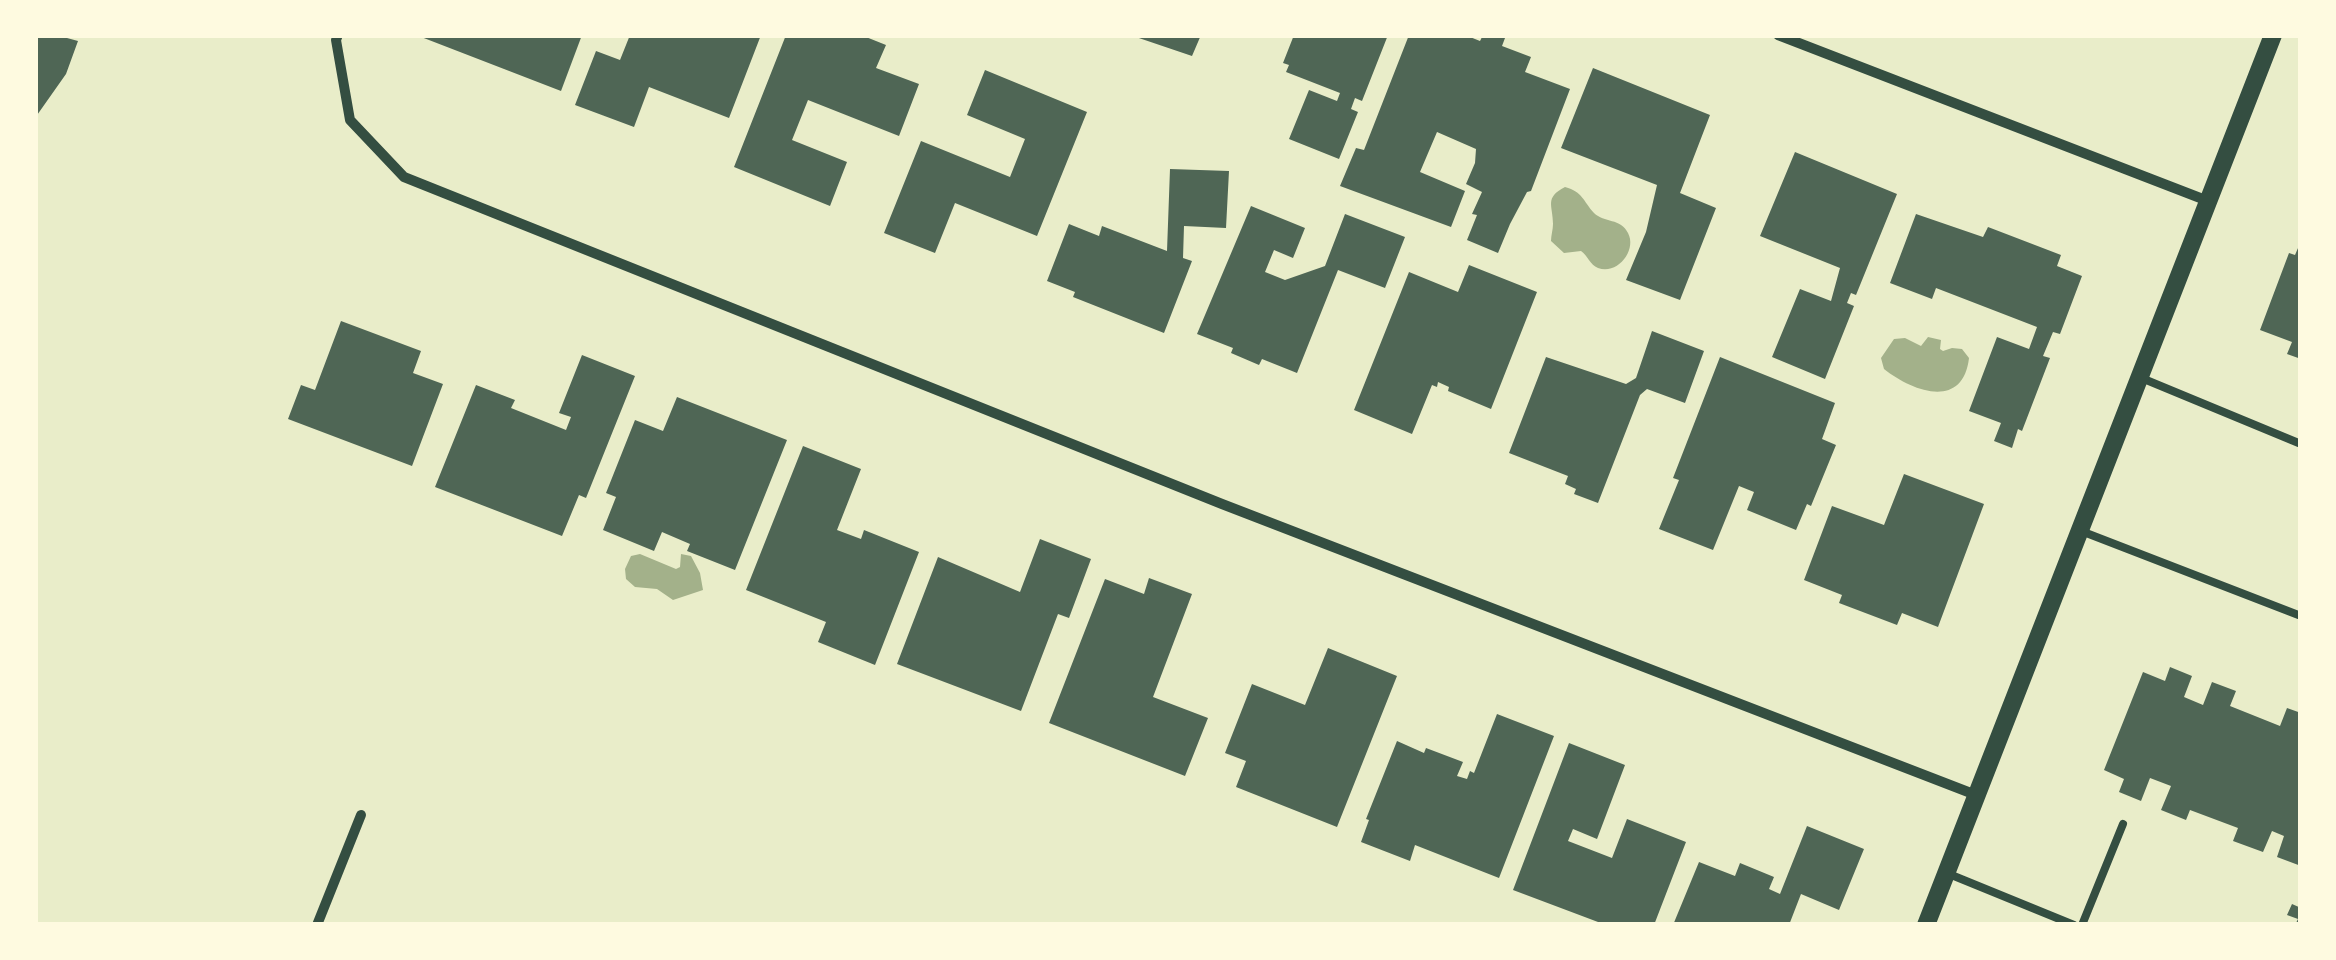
<!DOCTYPE html>
<html>
<head>
<meta charset="utf-8">
<style>
  body { margin:0 }
  #map { position:relative; width:2336px; height:960px; overflow:hidden; background:#e9edc9; font-family:"Crimson Pro",serif }
  canvas { display:block }
  .frame { position:absolute; inset:0; border:38px solid #fefae0; pointer-events:none }
</style>
</head>
<body>
<div id="map">
<canvas width="2336" height="960"></canvas>
<div class="frame"></div>
</div>
<script>
const ctx = document.querySelector('canvas').getContext('2d');
ctx.lineJoin = 'round';
function paint(path, color) {
  ctx.fillStyle = color;
  ctx.fill(path, 'evenodd');
}
function stroke(path, color, width, dash) {
  ctx.strokeStyle = color;
  ctx.lineWidth = width;
  ctx.lineCap = dash ? 'butt' : 'round';
  ctx.setLineDash(dash || []);
  ctx.stroke(path);
}
paint(new Path2D(`
  M1565,187C1583,192 1583,201 1594,213C1604,223 1621,218 1628,233C1637,250 1618,275 1598,268C1590,265 1588,256 1581,251L1564,253L1551,241C1551,235 1553,230 1553,224C1553,205 1544,198 1565,187Z
  M1928,337L1941,340L1940,349L1943,351L1952,348L1962,349L1969,358C1963,410 1913,392 1884,369L1881,358L1894,339L1905,338L1921,346Z
  M640,554L676,569L680,567L681,554L691,556L700,573L703,590L673,600L657,589L635,587L626,579L625,569L631,556Z`), '#a3b18a');
paint(new Path2D(`
  M35,35H56L78,41L66,74L35,118Z
  M416,35H582L561,91Z
  M630,35H761L729,118L649,87L634,127L575,105L596,51L620,60Z
  M786,35H861L886,45L876,68L919,84L899,136L808,100L792,140L847,162L830,206L734,167Z
  M1130,35H1201L1192,56Z
  M1294,35H1388L1362,101L1355,98L1351,109L1358,112L1339,159L1289,139L1309,90L1337,101L1340,93L1286,72L1289,65L1283,63Z
  M1409,35H1465L1480,41L1483,35H1499L1505,38L1502,46L1531,57L1525,72L1570,89L1531,191L1527,192L1510,224L1498,253L1467,240L1477,215L1472,214L1482,192L1466,184L1475,163L1476,149L1437,132L1420,172L1465,191L1451,227L1340,186L1356,148L1364,150Z
  M1593,68L1710,115L1680,193L1716,208L1680,300L1626,280L1646,232L1657,185L1561,148Z
  M985,70L1087,112L1037,236L955,203L935,253L884,233L921,141L1010,177L1025,139L967,115Z
  M1795,152L1897,194L1856,295L1851,293L1847,303L1854,306L1825,379L1772,357L1800,289L1831,301L1840,268L1760,236Z
  M1170,169L1229,171L1226,228L1184,226L1183,258L1192,261L1164,333L1073,297L1075,292L1047,281L1069,224L1099,236L1102,226L1167,251Z
  M1251,206L1305,228L1293,258L1274,250L1265,272L1285,280L1325,266L1345,214L1405,237L1385,288L1338,270L1297,373L1262,359L1259,365L1231,353L1233,348L1197,334Z
  M1916,214L1983,237L1988,227L2061,255L2057,266L2082,276L2060,334L2053,332L2043,356L2050,358L2022,431L2018,429L2012,448L1994,441L2001,423L1969,411L1997,337L2029,349L2037,327L1936,288L1932,299L1890,283Z
  M2301,241V359L2287,354L2292,342L2260,330L2289,253L2295,255Z
  M1469,265L1537,292L1491,409L1448,391L1449,387L1438,382L1437,387L1432,385L1412,434L1354,410L1409,272L1458,292Z
  M341,321L421,351L413,373L443,384L412,466L288,419L301,385L315,390Z
  M1652,331L1704,351L1685,403L1647,389L1640,395L1598,503L1574,494L1576,489L1565,484L1568,476L1509,453L1546,357L1626,384L1636,378Z
  M582,355L635,376L586,498L579,495L562,536L435,487L476,385L515,400L511,408L566,430L571,417L559,413Z
  M1720,357L1835,403L1822,439L1836,445L1811,506L1807,504L1796,530L1747,510L1754,492L1739,486L1713,550L1659,529L1679,480L1673,478Z
  M677,397L787,440L735,570L687,551L690,544L662,532L654,551L603,530L616,497L606,493L635,420L663,431Z
  M803,446L861,469L837,530L861,539L864,530L919,552L875,665L818,642L826,622L746,590Z
  M1904,474L1984,504L1938,627L1902,613L1897,625L1839,603L1842,595L1804,580L1832,506L1884,525Z
  M1040,539L1091,559L1069,618L1058,614L1021,711L897,664L938,557L1020,592Z
  M1149,578L1192,594L1153,697L1208,718L1185,776L1049,723L1105,579L1144,594Z
  M1328,648L1397,676L1337,827L1236,787L1246,761L1225,753L1252,684L1305,705Z
  M2170,667L2192,676L2184,697L2203,705L2212,682L2236,691L2230,706L2280,726L2287,708L2301,713V866L2277,857L2284,836L2272,831L2263,852L2233,841L2238,828L2190,810L2186,820L2161,810L2171,786L2150,778L2141,801L2119,792L2124,779L2104,770L2143,672L2165,681Z
  M1497,714L1554,736L1499,878L1415,845L1410,861L1361,842L1369,820L1366,819L1397,741L1424,753L1426,748L1463,762L1457,776L1467,779L1470,771L1474,773Z
  M1569,743L1625,765L1597,839L1573,829L1568,841L1612,858L1627,819L1686,842L1654,925H1606L1513,890Z
  M1807,826L1864,849L1839,910L1801,894L1789,925H1673L1699,862L1735,876L1740,863L1774,877L1769,889L1780,894Z
  M2292,904L2301,908V925H2295L2298,919L2287,915Z`), '#4f6655');
stroke(new Path2D(`
  M2139,377L2301,444
  M2081,531L2301,616
  M1949,874L2074,925
  M2082,925L2123,824`), '#344e41', 8);
stroke(new Path2D(`
  M338,35L336,40L350,120L404,177L1222,504L1976,795
  M1778,35L2208,201
  M317,925L361,815`), '#344e41', 10);
stroke(new Path2D(`
  M1926,925L2273,35`), '#344e41', 18);
</script>
</body>
</html>
